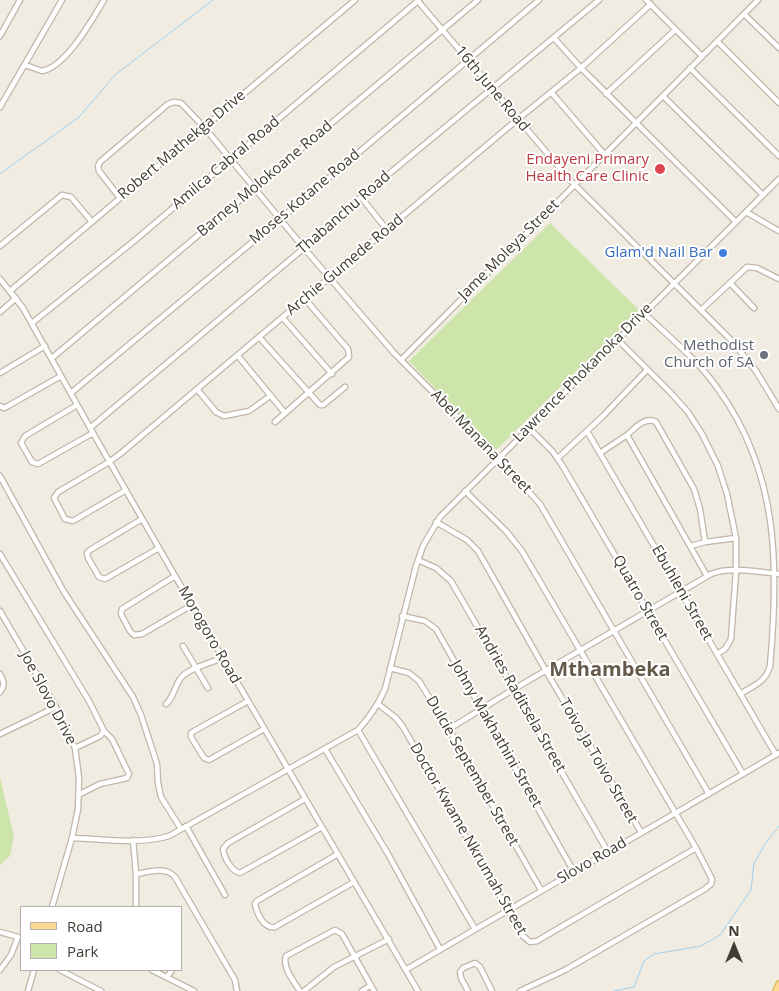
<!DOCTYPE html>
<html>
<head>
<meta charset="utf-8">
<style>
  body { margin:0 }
  #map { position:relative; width:779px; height:991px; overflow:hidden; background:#f1ece2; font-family:"Open Sans",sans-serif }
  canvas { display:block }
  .legend { position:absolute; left:20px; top:906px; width:162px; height:65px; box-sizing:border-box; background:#fff; border:1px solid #b3b1ad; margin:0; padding:6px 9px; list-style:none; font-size:15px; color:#423c33 }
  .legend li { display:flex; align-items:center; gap:10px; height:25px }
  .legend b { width:25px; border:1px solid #b3b1ad }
  .north { position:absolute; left:709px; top:921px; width:50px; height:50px; -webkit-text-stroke:4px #fff; paint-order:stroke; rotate:0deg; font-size:14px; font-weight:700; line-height:20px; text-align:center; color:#423c33 }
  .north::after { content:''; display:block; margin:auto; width:18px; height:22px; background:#423c33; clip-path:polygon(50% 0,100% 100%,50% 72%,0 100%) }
</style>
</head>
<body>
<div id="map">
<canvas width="779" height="991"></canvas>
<ul class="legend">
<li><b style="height:6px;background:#fcda90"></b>Road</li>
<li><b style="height:14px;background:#cde5ab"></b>Park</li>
</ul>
<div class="north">N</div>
</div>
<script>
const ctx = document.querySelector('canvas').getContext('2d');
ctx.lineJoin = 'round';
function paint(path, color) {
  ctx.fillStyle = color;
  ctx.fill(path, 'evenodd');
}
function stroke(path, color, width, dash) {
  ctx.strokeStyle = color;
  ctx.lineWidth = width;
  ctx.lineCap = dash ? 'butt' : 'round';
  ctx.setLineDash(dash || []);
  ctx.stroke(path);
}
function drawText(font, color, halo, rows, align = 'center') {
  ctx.font = font + ' "Open Sans",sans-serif';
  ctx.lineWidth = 4;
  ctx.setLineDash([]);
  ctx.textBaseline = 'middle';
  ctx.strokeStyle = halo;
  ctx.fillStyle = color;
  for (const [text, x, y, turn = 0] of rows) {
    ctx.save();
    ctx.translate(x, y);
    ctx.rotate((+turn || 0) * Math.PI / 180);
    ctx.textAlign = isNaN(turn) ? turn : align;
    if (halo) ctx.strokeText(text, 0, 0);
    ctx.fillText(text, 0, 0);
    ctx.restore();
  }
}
paint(new Path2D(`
  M550,223L639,310L495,451L409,361Z
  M0,777L14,837L10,856L0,865Z`), '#cde5ab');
stroke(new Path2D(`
  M0,174L79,117L115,75L213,0
  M614,991L634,987L644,961L654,954L701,946L720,935L751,890L754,863L765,844L779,826`), '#9ed0ee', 1);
const minor = new Path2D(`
  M417,0L570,180L731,340L756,371L779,409
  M646,0L702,56
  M744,14L779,48
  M0,36L20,0
  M554,38L581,68L736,222
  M717,41L779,103
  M25,65L42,71C66,67 92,20 104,0
  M690,68L779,156
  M551,92L604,154
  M606,94L675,30
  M663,96L763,195
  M0,107L62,0
  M361,197L387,230
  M120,198L99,171L98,166L100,162L168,104L174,102L181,103L204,127L304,248L394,353L498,458L540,504L709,794
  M746,212L779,231
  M0,246L62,195L71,197L92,222
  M0,279L23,308L93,433L175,576L418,991
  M730,283L754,308
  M10,291L355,0
  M701,310L747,267L757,268L779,279
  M0,312L16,298
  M643,312C669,337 698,360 718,389C779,473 779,566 770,666C766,682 753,686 740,694
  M283,318L332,374
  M32,323L134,241L419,0
  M259,337L320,405H323L345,387
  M617,339L670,392L688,412L702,434L718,466L727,494L736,538V571L731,639L725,649L717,654
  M238,356L285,413
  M52,358L478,0
  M401,360L758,0
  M0,373L45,346
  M197,389L216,412L224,416L249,411L270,396
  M71,393L280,219L539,0
  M77,405L25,436L21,443L32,462L38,464L93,433
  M0,406L4,408L8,406L61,376
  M275,422L349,357L348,349L305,299
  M90,428L304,248L361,197L599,0
  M529,428L553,452L562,465L743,774
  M587,431L776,755
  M627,435C635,428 645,416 656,422L694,489L700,509L705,542
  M600,453L627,435L707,576
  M558,458L603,416L647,370
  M0,476L64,592L133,697L141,715L157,764L158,783L161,797L181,829
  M126,490L73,521L65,519L54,498L58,492L109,462L120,454L518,119L581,68L651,4
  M465,491L506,531L522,551L696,848L712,879L711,884L705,889L565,970L520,991
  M142,519L90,550L87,553L88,558L99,577L105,579L159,548
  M436,522L467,540L478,551L546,671L641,832
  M691,546L705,542L736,538
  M0,554L89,701L104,731L112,739L129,774L127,778L100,784L80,794
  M418,560L436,568L451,581L608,852
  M175,576L122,609L121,614L130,631L134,635L142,634L192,605
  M0,611L56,707L75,748L79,778L78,809L72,838L52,907
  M402,616L425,621L436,629L574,872
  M183,646L208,688
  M390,668L409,673L419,681L449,729L541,890
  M0,674C4,681 5,686 0,692
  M248,701L194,731L191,733V737L204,758L209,760L264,729
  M166,704C174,697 174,688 180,679C186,669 212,662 223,658
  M378,704L396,718L403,727L523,936L530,942L537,941L696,848
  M449,729L514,689L711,574C729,566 759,572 779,574
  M358,730L475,929
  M0,734L56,707
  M75,748L100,736L104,731
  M325,749L388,854L440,949
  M305,799L228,843L223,849C224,857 231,871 240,873L322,827
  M186,826L225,895
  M72,838C103,839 139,845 169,836L358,730C370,717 378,705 385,689L416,566L423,546L440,517L779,179
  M133,840L136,874V907
  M338,854L257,901L255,904C257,914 264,929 275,927L354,882
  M136,874C150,872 165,866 175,877L235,980L237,991
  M0,932L18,937L11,955L0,970
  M407,969L779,753
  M60,970L101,991
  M152,970L194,991
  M167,977L172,970
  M28,991L34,970
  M300,991C294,982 282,967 286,956L335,930L342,934L374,991
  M304,991L334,967L389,939
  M362,991L371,985
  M468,991L461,978L460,972L463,968L475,963L480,967L492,991`);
const major = new Path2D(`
  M776,991L779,984`);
stroke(minor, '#bfb6a8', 7);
stroke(major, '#e0b661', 8);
stroke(minor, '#fff', 4.5);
stroke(major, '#fcda90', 5.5);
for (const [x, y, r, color] of [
  [660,169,6,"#e0444e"],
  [723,253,5,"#3f7fe0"],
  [764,355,5,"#6b7280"]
]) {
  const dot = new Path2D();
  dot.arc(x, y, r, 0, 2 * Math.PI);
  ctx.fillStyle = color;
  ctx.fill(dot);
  stroke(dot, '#fff', 2);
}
drawText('15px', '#423c33', '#fff', [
  ["16th June Road",492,89,50],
  ["Robert Mathekga Drive",182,145,-40],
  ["Amilca Cabral Road",226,163,-40],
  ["Barney Molokoane Road",265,179,-40],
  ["Moses Kotane Road",305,197,-40],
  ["Thabanchu Road",344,213,-41],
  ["Jame Moleya Street",509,250,-45],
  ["Archie Gumede Road",345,265,-40],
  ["Lawrence Phokanoka Drive",583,373,-45],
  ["Abel Manana Street",481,442,46],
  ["Ebuhleni Street",682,593,60],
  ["Quatro Street",640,598,60],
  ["Morogoro Road",209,635,60],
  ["Joe Slovo Drive",48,698,62],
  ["Andries Raditsela Street",520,699,60],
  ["Johny Makhathini Street",496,734,60],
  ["Toivo Ja Toivo Street",598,761,60],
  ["Dulcie September Street",472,771,60],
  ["Doctor Kwame Nkrumah Street",468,839,60],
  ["Slovo Road",592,861,-30]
]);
drawText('15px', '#be3a42', '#fff', [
  ["Endayeni Primary",649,160],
  ["Health Care Clinic",649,177]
], 'right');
drawText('15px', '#366cbe', '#fff', [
  ["Glam'd Nail Bar",713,253]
], 'right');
drawText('15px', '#5b616d', '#fff', [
  ["Methodist",754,346],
  ["Church of SA",754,363]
], 'right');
drawText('bold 20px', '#65594a', '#fff', [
  ["Mthambeka",610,670]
]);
</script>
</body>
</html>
